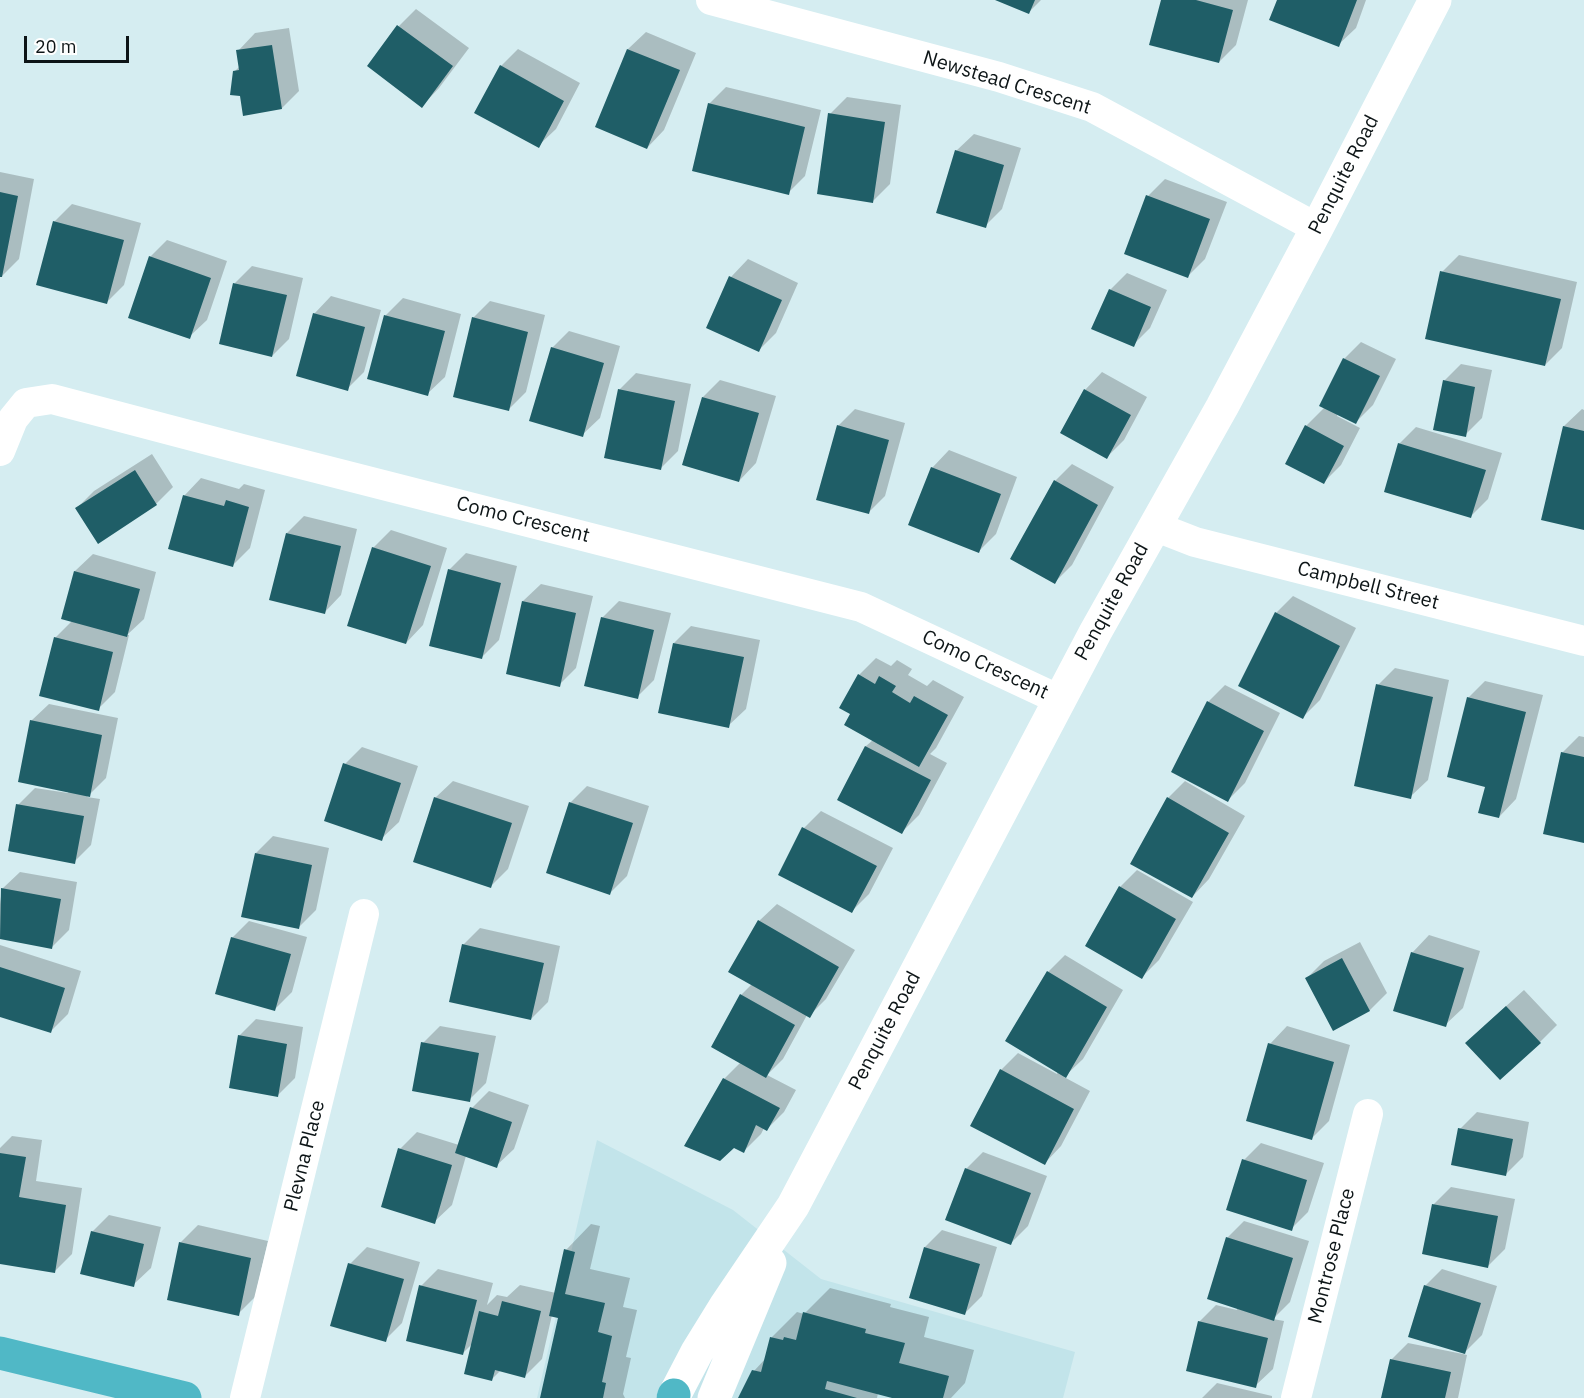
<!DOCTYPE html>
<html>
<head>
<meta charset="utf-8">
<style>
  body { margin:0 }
  #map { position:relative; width:1584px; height:1398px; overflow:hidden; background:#d5edf1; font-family:"IBM Plex Sans",sans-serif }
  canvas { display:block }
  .scale { position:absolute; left:24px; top:36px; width:105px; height:27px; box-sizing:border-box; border:3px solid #0d1517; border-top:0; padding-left:8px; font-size:18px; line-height:21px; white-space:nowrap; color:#0d1517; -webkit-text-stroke:4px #fff; paint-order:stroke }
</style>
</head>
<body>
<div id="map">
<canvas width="1584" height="1398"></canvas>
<div class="scale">20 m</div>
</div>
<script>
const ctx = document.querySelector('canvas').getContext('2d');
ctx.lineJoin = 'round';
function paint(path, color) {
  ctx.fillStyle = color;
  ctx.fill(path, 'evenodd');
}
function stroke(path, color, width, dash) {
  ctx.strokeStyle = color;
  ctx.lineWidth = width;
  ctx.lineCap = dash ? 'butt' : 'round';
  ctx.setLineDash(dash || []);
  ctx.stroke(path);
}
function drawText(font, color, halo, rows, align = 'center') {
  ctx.font = font + ' "IBM Plex Sans",sans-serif';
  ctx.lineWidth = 6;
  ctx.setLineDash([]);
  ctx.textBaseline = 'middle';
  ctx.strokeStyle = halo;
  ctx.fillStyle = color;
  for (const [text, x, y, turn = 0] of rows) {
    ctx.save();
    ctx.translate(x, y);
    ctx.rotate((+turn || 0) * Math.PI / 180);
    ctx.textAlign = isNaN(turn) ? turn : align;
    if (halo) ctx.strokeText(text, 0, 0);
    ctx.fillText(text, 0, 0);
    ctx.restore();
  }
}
paint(new Path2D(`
  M597,1140L733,1210L821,1279L1075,1352L1063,1398H537Z`), '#c2e4ea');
paint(new Path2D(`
  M999,0H1041L1029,12Z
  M1163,0H1248L1236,45L1219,62Z
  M1278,0H1366L1356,28L1338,45Z
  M416,9L469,48L439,88L422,106L399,26Z
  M289,28L299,91L282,108L241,95L234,72L240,66L238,51L255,33Z
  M646,32L696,53L664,130L647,148L597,126L628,49Z
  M518,49L580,83L556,129L538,146L501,66Z
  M726,87L821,110L805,176L788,193L709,104Z
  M847,97L901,105L890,184L873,201L830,114Z
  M974,134L1021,148L1002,209L985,226L956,151Z
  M0,172L34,179L19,259L2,276L0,275Z
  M1165,179L1227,202L1205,259L1188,276L1148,196Z
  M72,204L141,223L124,285L107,302L54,222Z
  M167,240L227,261L207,320L189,337L150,257Z
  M1459,255L1577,282L1562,348L1545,365L1442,272Z
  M748,259L798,283L776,333L759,350L708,327L731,277Z
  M252,266L303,278L289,339L272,356L235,283Z
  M1127,273L1167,290L1150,328L1133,345L1110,290Z
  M331,296L381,310L364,372L347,389L314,314Z
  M403,298L461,314L445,377L427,394L369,378L386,315Z
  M490,301L545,315L526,392L509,409L473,318Z
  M569,331L620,346L600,418L582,435L552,348Z
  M1361,342L1396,359L1373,405L1356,422L1338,413L1337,416L1360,428L1341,465L1324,482L1306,426L1325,407L1344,359Z
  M1461,364L1492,370L1482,418L1465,435L1444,381Z
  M1102,372L1147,397L1124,440L1107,457L1062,432L1085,390Z
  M636,373L691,384L678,451L660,469L619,390Z
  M720,380L776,396L756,463L739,481L703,397Z
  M855,409L905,423L885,496L868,513L838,426Z
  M1582,409L1584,410V528L1564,426Z
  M1416,427L1502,453L1488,499L1471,516L1399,444Z
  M949,450L1017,477L996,534L979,551L932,468Z
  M152,454L173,487L156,504L77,508L94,491Z
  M1072,464L1114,487L1072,565L1055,582V481Z
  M201,478L239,489L244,484L265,490L250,548L233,565L184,496Z
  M304,516L357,529L341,595L324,613L287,533Z
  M391,530L447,548L423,625L406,643L373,548Z
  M466,553L517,566L499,640L482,657L449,570Z
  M93,554L156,572L144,619L127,635H129L115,692L98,709L55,638L72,621L75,571Z
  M541,584L593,596L576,668L559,685L507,673L523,601Z
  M1293,596L1356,628L1320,700L1303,717L1276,613Z
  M619,601L671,613L654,680L637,697L602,618Z
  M691,626L760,640L746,709L728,726L674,643Z
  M876,658L891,666L897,660L912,669L908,675L927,686L933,680L964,697L936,748L930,754L947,763L919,815L902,832L839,799L866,746L873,740L852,713L859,675Z
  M1395,668L1449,680L1428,780L1410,797L1378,685Z
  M1485,681L1543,695L1516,799L1499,817L1487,786L1468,698Z
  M1225,685L1280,713L1245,783L1228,800L1208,702Z
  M49,704L118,718L106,778L87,797L100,799L91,845L74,862L18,805L35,788L68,793L69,791L31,721Z
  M1579,736L1584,737V841L1562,753Z
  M362,747L418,766L399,822L381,839L345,764Z
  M453,781L529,806L508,869L491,886L435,798Z
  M1185,781L1245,816L1209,879L1192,897L1168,798Z
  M587,786L649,806L627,876L610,893L570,803Z
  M821,811L893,848L869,894L852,911L804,828Z
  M273,836L329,848L316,910L299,927L256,853Z
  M1137,870L1193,902L1159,960L1142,977L1120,887Z
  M20,872L77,882L69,930L52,947L0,938V904L2,889Z
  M777,904L855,950L826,999L809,1016L807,1015L783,1059L767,1075L796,1090L784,1112L767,1129L764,1128L761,1134L744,1151L724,1079L741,1062V995L752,984L731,971L759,921Z
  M249,921L307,937L292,992L275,1009L232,938Z
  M480,928L560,946L548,1002L531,1019L463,945Z
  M1429,935L1480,951L1463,1008L1445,1025L1412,953Z
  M1360,942L1387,993L1370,1010L1334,1029L1307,978L1324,961Z
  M0,945L81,971L68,1014L50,1032L0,1016Z
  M1065,955L1123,990L1083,1059L1064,1077L1090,1091L1061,1146L1044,1164L1001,1070L1018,1053L1057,1074L1058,1071L1048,972Z
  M1524,990L1557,1025L1540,1042L1484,1026Z
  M256,1019L303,1027L295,1078L278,1095L239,1036Z
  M440,1026L496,1036L486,1083L469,1100L423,1043Z
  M1287,1026L1350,1045L1329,1121L1312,1138L1270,1044Z
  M489,1091L529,1105L514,1149L496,1166L466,1156L452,1205L434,1222L400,1149L417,1132L459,1145L472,1108Z
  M1477,1112L1529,1122L1523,1157L1506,1174L1460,1129Z
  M12,1136L42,1140L36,1181L82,1188L72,1254L55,1271L0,1263V1148Z
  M1261,1143L1324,1163L1308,1212L1291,1229L1244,1160Z
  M983,1152L1047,1176L1028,1226L1011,1243L966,1169Z
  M1451,1187L1515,1199L1505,1249L1488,1266L1424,1253L1434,1204Z
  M109,1215L161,1227L151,1268L133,1285L92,1232Z
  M1244,1221L1309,1241L1290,1302L1273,1319L1284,1321L1273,1369L1255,1386L1199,1322L1216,1305L1237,1310L1227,1238Z
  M591,1224L600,1226L590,1269L630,1278L623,1307L637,1310L626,1357L631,1358L623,1394L625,1398H542L560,1317L552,1315L542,1359L525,1376L501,1370L492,1379L473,1343L462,1354L421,1286L438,1269L493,1283L487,1305L497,1295L507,1297L520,1285L556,1293L566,1250Z
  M198,1225L268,1241L255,1297L238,1314L180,1243Z
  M942,1230L997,1247L982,1296L965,1313L925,1247Z
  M367,1247L420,1262L402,1323L385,1340L350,1264Z
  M1442,1269L1497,1286L1482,1335L1463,1354L1467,1355L1458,1398H1383L1391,1360L1408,1343L1463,1354V1352L1425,1286Z
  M830,1288L891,1304L890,1307L929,1317L924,1337L974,1350L965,1383L951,1398H898L878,1393L877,1398H739L754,1371L766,1358L772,1337L797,1312L804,1314Z
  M1217,1383L1272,1396V1398H1202Z`), '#0003');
paint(new Path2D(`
  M995,0H1035L1029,14Z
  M1161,0H1196L1233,10L1219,63L1149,45Z
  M1277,0H1357L1339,47L1269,20Z
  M397,25L453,66L422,108L367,66Z
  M272,45L282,109L243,116L240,96L230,95L233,71L239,70L236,50Z
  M627,49L680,70L647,149L595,127Z
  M500,65L564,101L539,148L474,113Z
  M708,103L805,127L789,195L692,171Z
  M828,113L885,122L873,203L817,194Z
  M955,150L1004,165L986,228L936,213Z
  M0,192L18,196L2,277H0Z
  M1146,195L1210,219L1188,278L1124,254Z
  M53,221L124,240L107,304L36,285Z
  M149,256L211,278L190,339L128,318Z
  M1440,271L1561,299L1545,366L1425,339Z
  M729,276L782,300L759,352L706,328Z
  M233,283L287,295L272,357L219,344Z
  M1109,289L1151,307L1134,347L1091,329Z
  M313,313L365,327L348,391L296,376Z
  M384,315L445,331L428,396L367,379Z
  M472,317L528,332L509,411L453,397Z
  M551,347L604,363L583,437L529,421Z
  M1343,358L1380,376L1356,424L1319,406Z
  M1443,380L1475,387L1466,437L1433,430Z
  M618,389L675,401L661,470L604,458Z
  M1084,389L1131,415L1107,459L1060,433Z
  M702,397L759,413L739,482L682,465Z
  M837,425L889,440L869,514L816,500Z
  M1305,425L1344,446L1324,484L1285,464Z
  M1563,426L1584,431V530L1541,520Z
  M1398,443L1486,470L1471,518L1384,492Z
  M931,467L1001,494L979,553L908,525Z
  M135,470L157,505L98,544L75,508Z
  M1054,480L1098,505L1055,584L1010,559Z
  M183,495L224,506L226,500L249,507L233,567L168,549Z
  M286,533L341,546L325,614L269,600Z
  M372,547L431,566L406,644L347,626Z
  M448,569L501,583L482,659L429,646Z
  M74,571L140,589L127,637L61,619Z
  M522,601L576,613L560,687L506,674Z
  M1275,612L1340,646L1303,719L1238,686Z
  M601,617L654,630L638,699L584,686Z
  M54,637L113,652L99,711L39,696Z
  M673,643L744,657L729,728L658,713Z
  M858,674L875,684L879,676L896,686L892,692L910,703L914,696L948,715L919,767L844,725L850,714L839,708Z
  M1376,684L1433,697L1411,799L1354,786Z
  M1467,697L1526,712L1499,818L1478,813L1485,787L1447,777Z
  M1207,701L1264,731L1228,802L1171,772Z
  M30,720L102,735L90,797L18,782Z
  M865,746L931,780L902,834L837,800Z
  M1561,752L1584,757V843L1543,834Z
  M343,763L401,783L382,841L324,821Z
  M434,797L512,823L491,888L413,862Z
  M1167,797L1229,833L1192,898L1130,864Z
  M569,802L633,823L610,895L546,873Z
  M16,804L84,816L75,864L8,851Z
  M802,827L877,866L852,913L778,875Z
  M255,853L312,865L299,929L241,917Z
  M1119,886L1176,919L1142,979L1085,946Z
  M1,888L61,899L52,949L0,939Z
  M758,920L839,967L810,1018L728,972Z
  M231,937L291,954L275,1011L215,994Z
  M462,944L544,963L531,1020L449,1002Z
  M1411,952L1464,968L1446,1027L1393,1011Z
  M1342,958L1370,1011L1333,1031L1305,978Z
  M0,967L65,988L51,1033L0,1017Z
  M1047,971L1107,1007L1066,1078L1005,1041Z
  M740,994L795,1025L766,1078L711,1047Z
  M1506,1006L1541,1043L1500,1080L1465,1043Z
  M238,1035L287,1044L278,1097L229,1088Z
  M421,1042L479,1053L470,1102L412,1091Z
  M1268,1043L1334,1062L1312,1140L1246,1121Z
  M1000,1069L1074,1109L1045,1165L970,1126Z
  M723,1078L780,1108L767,1131L756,1125L744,1153L734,1148L720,1161L684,1146Z
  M470,1107L512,1122L497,1168L455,1153Z
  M1458,1128L1513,1139L1506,1176L1451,1165Z
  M398,1148L452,1165L435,1224L381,1207Z
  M0,1153L26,1157L19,1197L66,1205L55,1273L0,1264Z
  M1242,1159L1307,1180L1292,1231L1226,1210Z
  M965,1168L1031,1193L1011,1245L945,1220Z
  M1432,1204L1498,1216L1488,1268L1422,1254Z
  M91,1231L144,1244L134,1287L80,1274Z
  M1226,1237L1293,1258L1274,1321L1207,1299Z
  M179,1242L251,1258L239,1316L167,1300Z
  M924,1247L980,1264L965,1315L909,1298Z
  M564,1249L575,1252L565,1294L605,1303L598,1332L612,1336L602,1382L606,1383L603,1398H540L558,1318L549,1316Z
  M348,1263L404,1279L386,1342L330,1326Z
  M419,1285L477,1300L463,1355L406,1341Z
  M1424,1285L1481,1303L1465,1354L1408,1337Z
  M502,1301L541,1311L525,1378L495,1370L492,1381L464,1374L479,1311L498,1316Z
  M803,1312L866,1329L865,1333L905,1343L899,1363L949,1376L943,1398H892L827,1381L825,1389L857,1398H738L752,1370L761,1372L770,1337L783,1340L784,1337L796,1340Z
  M1198,1321L1268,1338L1256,1388L1186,1371Z
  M1390,1359L1451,1372L1445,1398H1381Z`), '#1f5e67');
stroke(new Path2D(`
  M711,0L999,77L1092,107L1317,228
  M0,451L13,419L26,403L52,399L242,449L861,607L1060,700
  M1154,526L1195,542L1584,641
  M245,1398L364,914
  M1296,1398L1368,1114`), '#fff', 30);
stroke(new Path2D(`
  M673,1398L697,1352L726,1305L793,1206L1096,631L1222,407L1317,228L1435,0
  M714,1398L770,1263`), '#fff', 33);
stroke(new Path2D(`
  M0,1353L185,1398
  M673,1398L674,1395`), '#50b8c6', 33);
drawText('20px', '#0d1517', '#fff', [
  ["Newstead Crescent",1007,83,17],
  ["Penquite Road",1344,175,-63],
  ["Como Crescent",523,520,14],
  ["Campbell Street",1368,586,14],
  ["Penquite Road",1112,602,-61],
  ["Como Crescent",985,665,25],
  ["Penquite Road",885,1031,-62],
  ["Plevna Place",305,1156,-76],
  ["Montrose Place",1332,1256,-76]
]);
</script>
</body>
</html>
